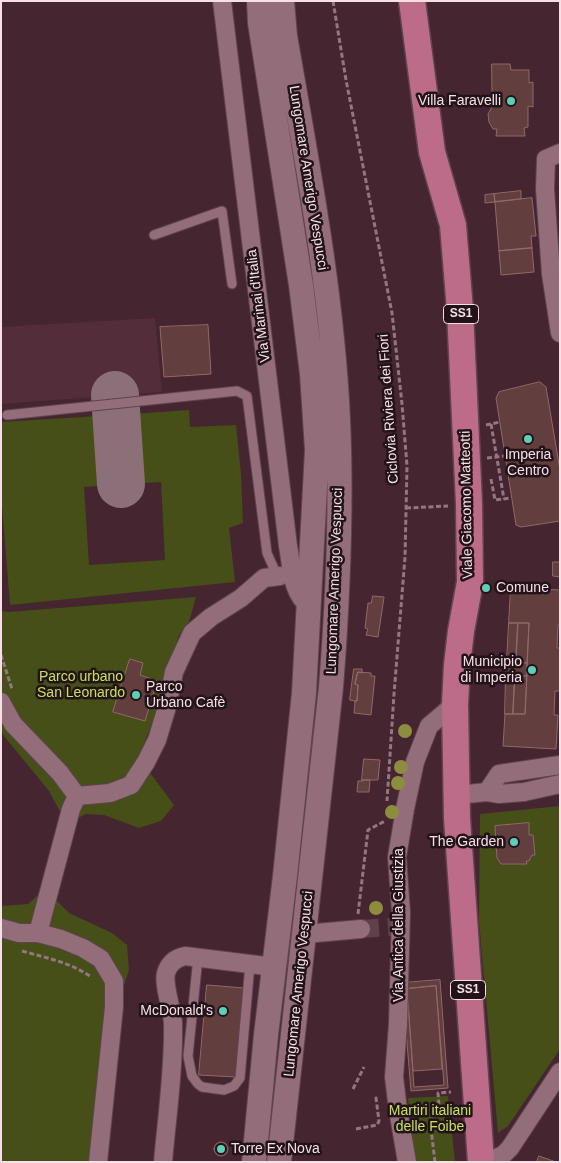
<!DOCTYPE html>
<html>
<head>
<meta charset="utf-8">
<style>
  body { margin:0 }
  #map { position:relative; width:561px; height:1163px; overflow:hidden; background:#452530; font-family:Arial,sans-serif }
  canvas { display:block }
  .frame { position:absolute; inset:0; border:2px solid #f6e0e6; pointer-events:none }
</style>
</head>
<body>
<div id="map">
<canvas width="561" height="1163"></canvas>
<div class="frame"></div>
</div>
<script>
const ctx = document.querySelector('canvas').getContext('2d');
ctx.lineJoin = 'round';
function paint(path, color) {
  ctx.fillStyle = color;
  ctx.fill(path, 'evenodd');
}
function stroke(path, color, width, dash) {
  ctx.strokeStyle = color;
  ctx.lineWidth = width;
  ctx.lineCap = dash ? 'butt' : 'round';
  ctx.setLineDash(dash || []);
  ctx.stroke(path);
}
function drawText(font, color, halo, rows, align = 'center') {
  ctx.font = font + ' Arial,sans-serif';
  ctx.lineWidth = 5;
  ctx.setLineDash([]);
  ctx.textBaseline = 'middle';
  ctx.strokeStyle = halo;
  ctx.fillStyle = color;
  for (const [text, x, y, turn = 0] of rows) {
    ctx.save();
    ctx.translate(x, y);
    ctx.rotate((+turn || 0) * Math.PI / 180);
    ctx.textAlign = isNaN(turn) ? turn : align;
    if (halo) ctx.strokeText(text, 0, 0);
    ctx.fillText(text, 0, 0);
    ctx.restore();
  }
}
paint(new Path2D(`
  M155,318L162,392L1,404V327Z`), '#542d3a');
paint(new Path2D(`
  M189,410L190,427L236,425L241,474L243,523L229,528L235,582L10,605L1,493V422L98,416L106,419L111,429L113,485L84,487L89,565L165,560L161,482L129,484L126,422L127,418L133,414Z
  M196,597L189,622L179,635L163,693L139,758L174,805L161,821L139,828L104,815L86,814L74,820L55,899L69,913L112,933L127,945L129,970L117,1007L103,1162H1V906L28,904L45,889L63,817L49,791L4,736L1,730V611L9,612Z
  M560,806V1049L508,1126L498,1133L479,921L480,814Z
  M448,1096L455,1162H415L408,1098Z`), '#454f17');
stroke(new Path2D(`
  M115,395L121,484`), '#8c7079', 48);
const building = new Path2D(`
  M492,64H510L511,70H529V83L533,82V107L528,106V127L524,128L525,136H496L497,129H493L489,122L488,114L492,107Z
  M521,191V199L495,202L494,194Z
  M494,194L495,202L485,203V195Z
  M532,198L536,236H531L532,248L499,251L495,202Z
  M532,248L534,272L501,275L499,251Z
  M208,325L211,374L164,377L160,327Z
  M540,382L546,387L560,470V521L521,527L516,525L496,398L499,392Z
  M553,562H560V577L553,576Z
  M511,588L560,590V625H558L557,648H560V691H555L554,715H558L556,749L503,746L505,714H525L529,623H509Z
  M373,596L384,597L378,637L366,635L368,629L365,628L368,603H371Z
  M509,623H518L516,662L507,661Z
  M518,623H529L527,663L516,662Z
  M130,659L143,663L140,675L157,681L145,721L113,712Z
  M507,661L527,663V676L506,674Z
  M354,669H362V673L358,672L355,684L358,685L357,701H355L350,700Z
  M358,672L371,673V676H375L371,715L354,713L355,701H357L358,685L355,684Z
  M506,674L515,675L513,714H505Z
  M515,675L527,676L525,714H513Z
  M364,759L380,760L378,780H362Z
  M362,780H370L369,792H357L358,781H362Z
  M529,823V835H533L535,855H532L529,861H526L527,864H501L497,858L495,826Z
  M440,980L448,1088L411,1091L402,983ZM436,986L444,1085L414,1087L407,989Z
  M207,985L244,988L239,1034H241L236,1077L199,1075Z
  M436,986L442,1069L413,1071L407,989Z
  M214 1149a7 7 0 1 1 14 0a7 7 0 1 1-14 0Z
  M539,1156L556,1162H537Z`);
paint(building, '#623e3e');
stroke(building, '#916969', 1);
stroke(new Path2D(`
  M361,929L401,926`), '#60414b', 18, [18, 9]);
const lane = new Path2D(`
  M154,235L222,211L232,284
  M7,415L237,391L247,396L267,553L275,571L280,576
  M198,957L188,1056L192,1076L198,1084L202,1087L224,1090L234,1086L240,1078L250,964`);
const street = new Path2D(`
  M222,1L288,546C292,567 291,592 309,606
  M560,153L546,159L545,189L551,274L560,333
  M1,702L13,724L60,773L77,796
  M487,792L499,774L560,765
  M457,795L487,792L499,794L524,792L560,784
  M1,928L19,933H38L61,939L83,948L101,959L114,981V1007L98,1162
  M38,933L71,809L77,796L110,793L131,785L146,762L157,740L167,707L174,672L192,633L211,617L241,598L264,578L280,576
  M305,934L361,929
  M163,1162C167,1116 174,1069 173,1023C172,1009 163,984 166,973C169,963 176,958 185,956L274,967
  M407,1162L398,1110L394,1077L398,1024L401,912L397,857L405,809L415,762L429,726L455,704
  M487,1162L503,1155L510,1148L560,1072`);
const secondary = new Path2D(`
  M254,1162L266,1035L285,876L304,693L317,450L312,374L301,285L260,23L259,1
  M279,1162L331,687C338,598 342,508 338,419C332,290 307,163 285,36L282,1`);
const primary = new Path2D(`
  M412,1L432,152L453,225L460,310L469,504L470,582L461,631L457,665L455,704L457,818L481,1162`);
stroke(lane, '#5f434e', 11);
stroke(street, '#5f434e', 20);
stroke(secondary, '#5f434e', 26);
stroke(primary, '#5f434e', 29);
stroke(new Path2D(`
  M333,1L346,80L392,313L402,404L407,466L405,557L394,694L387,801
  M491,424L504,499
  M486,425L500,422
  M487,458L505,456
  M491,479L495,500L511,498
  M406,508L448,506
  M1,655L12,689
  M358,914L368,830L385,821
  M22,951C46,958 70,962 91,977
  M353,1089L364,1067
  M356,1129L377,1125L379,1121L376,1098L379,1099
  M435,1162L430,1121L439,1105L438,1093L451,1092`), '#937780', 3, [5, 2.5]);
stroke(lane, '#936d79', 9);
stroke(street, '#936d79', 18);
stroke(secondary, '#936d79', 24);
stroke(primary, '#bc6c89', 26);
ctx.fillStyle = '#8d8d40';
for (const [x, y] of [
  [405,731],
  [401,767],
  [398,783],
  [392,812],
  [376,908]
]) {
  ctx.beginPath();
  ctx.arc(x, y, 7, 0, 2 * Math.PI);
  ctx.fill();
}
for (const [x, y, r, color] of [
  [511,101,5,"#5eceb8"],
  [528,439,5,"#5eceb8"],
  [486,588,5,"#5eceb8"],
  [532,670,5,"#5eceb8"],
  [136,695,5,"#5eceb8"],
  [514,842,5,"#5eceb8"],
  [223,1011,5,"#5eceb8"],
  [221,1149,5,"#5eceb8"]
]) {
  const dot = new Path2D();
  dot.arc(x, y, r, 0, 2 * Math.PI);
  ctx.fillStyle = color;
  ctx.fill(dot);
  stroke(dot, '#221318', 2);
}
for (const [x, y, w] of [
  [461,314,35],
  [468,990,35]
]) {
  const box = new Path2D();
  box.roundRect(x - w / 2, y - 9.5, w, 19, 4);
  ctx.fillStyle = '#221318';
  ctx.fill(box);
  stroke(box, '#f6e0e6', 1);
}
drawText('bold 12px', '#f6e0e6', null, [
  ["SS1",461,314],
  ["SS1",468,990]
]);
drawText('14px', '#f6e0e6', '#221318', [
  ["Villa Faravelli",501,101],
  ["Imperia",528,455,"center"],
  ["Centro",528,471,"center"],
  ["Comune",496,588,"left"],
  ["Municipio",522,662],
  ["di Imperia",522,678],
  ["Parco",146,687,"left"],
  ["Urbano Cafè",146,703,"left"],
  ["The Garden",504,842],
  ["McDonald's",213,1011],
  ["Torre Ex Nova",231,1149,"left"]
], 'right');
drawText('14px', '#f6e0e6', '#221318', [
  ["Lungomare Amerigo Vespucci",308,178,81],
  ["Via Marinai d'Italia",259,306,-97],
  ["Ciclovia Riviera dei Fiori",389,409,-94],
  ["Viale Giacomo Matteotti",467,505,-91],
  ["Lungomare Amerigo Vespucci",335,581,-88],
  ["Via Antica della Giustizia",399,925,-90],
  ["Lungomare Amerigo Vespucci",299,984,-84]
]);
drawText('14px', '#c8e24e', '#221318', [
  ["Parco urbano",81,677],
  ["San Leonardo",81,693],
  ["Martiri italiani",430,1111],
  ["delle Foibe",430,1127]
]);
</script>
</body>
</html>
